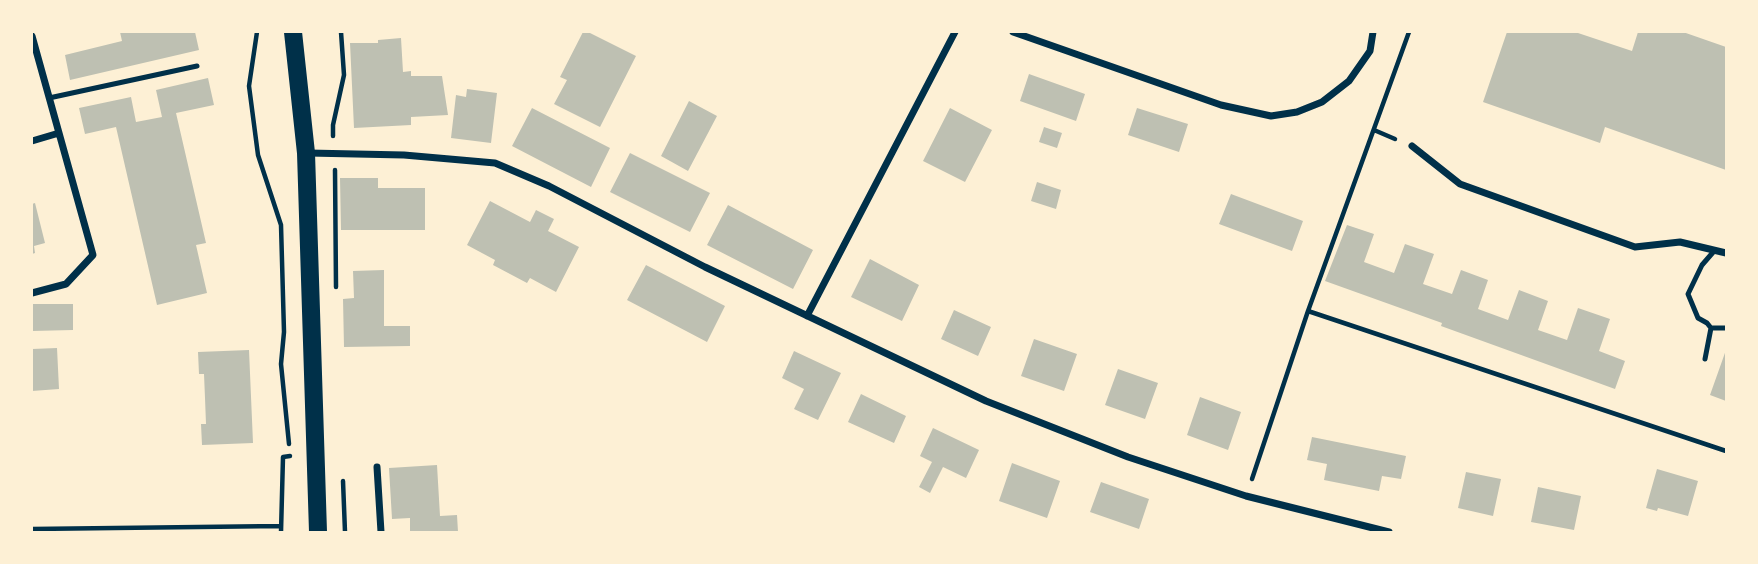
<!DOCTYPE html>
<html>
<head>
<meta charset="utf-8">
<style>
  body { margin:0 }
  #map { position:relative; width:1758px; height:564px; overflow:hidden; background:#fdf0d5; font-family:Rubik,sans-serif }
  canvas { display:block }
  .frame { position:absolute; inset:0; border:33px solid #fdf0d5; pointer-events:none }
</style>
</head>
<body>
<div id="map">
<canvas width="1758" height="564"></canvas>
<div class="frame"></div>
</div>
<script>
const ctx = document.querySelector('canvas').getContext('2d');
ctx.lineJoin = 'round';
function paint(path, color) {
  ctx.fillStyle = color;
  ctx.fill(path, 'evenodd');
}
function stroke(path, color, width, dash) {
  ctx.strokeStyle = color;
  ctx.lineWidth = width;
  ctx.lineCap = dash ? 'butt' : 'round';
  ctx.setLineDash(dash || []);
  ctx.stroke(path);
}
paint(new Path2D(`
  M120,32H195L199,50L70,80L65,55L122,41Z
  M583,32H588L636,56L600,127L554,104L567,80L560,77Z
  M1507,32H1575L1632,51L1638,32H1683L1726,47V170L1605,127L1600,143L1483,102Z
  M401,38L403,72L411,71V76H442L448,115L411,117V125L354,128L350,43H378V40Z
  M1029,74L1085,94L1076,121L1020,101Z
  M208,78L214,105L176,113L206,243L196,245L207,293L157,305L116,127L85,134L79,108L131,97L136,122L162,117L156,90Z
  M467,89L497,93L491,143L451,138L456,95L466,97Z
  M689,101L717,116L688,171L661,156Z
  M532,108L610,148L591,187L512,146Z
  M950,108L992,130L965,182L923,161Z
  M1137,108L1188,124L1179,152L1128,135Z
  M1044,127L1062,133L1057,148L1039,142Z
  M630,153L710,193L690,232L610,192Z
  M340,178H378V188H425V230H341Z
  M1037,182L1061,190L1056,209L1031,201Z
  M1231,194L1303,221L1292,251L1219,224Z
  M490,201L530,222L536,210L554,219L548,231L579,247L556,292L530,278L527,283L493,265L495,260L467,245Z
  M35,203L45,243L34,246L35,253L32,254V204Z
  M728,205L813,250L793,289L707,245Z
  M1347,225L1374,234L1364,262L1394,273L1405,244L1434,254L1423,284L1452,294L1461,270L1488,280L1478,309L1508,320L1519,290L1548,301L1538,330L1567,340L1578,308L1610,319L1599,351L1625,361L1615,389L1441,326L1442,323L1325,281Z
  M870,259L919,285L902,321L851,297Z
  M646,265L725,306L707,342L627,300Z
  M384,270V326H410V346L344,347L343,299L354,298L353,271Z
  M32,304H73V330L32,331Z
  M954,310L991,327L978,356L941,339Z
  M1034,339L1077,354L1064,391L1021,376Z
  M57,348L59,389L32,391V349Z
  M249,350L253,443L202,445L201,424H206L205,398L204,374H199L198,352Z
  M1726,350V401L1710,395Z
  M794,351L841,373L818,420L794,409L804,389L782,378Z
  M1118,369L1158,383L1145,419L1105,405Z
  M861,394L906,416L894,443L848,422Z
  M1200,397L1241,412L1228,450L1187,435Z
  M933,428L979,450L966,478L943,467L930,493L919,487L932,462L920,456Z
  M1312,437L1406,456L1401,479L1382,476L1379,491L1324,480L1327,464L1307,460Z
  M1012,463L1060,481L1047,518L999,501Z
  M437,465L440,516L457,515L458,532H410V518L392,519L389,468Z
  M1657,469L1698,481L1688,516L1658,508L1657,511L1646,508Z
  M1466,472L1501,479L1493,516L1458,508Z
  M1101,482L1149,499L1139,529L1090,512Z
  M1538,487L1581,496L1574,530L1531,522Z`), '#bec0b2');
stroke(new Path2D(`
  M257,32L249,86L258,155L281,225L284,332L281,364L289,444
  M1374,130L1395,139
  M333,136V125L344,75L341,32
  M335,170L336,287
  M1308,311L1726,451
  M1252,479L1308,311L1409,32
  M343,481L345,532
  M32,529L281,526
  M281,532L283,457L290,456`), '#003049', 4.5);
stroke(new Path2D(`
  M49,98L197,66
  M1711,328H1726
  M1705,359L1711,328L1707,323L1698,318L1688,294L1702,265L1715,250`), '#003049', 5);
stroke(new Path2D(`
  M1013,32L1221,105L1271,116L1297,112L1322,102L1349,81L1370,51L1373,32
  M32,36L93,255L66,284L32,293
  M32,141L59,133
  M1412,146L1460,184L1635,247L1680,242L1726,253
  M308,153L404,155L495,163L549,186L705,267L986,401L1128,457L1246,496L1389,532
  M807,316L955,32
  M377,467L381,532`), '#003049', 7);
stroke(new Path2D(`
  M293,32L306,153L318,532`), '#003049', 18);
</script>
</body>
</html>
